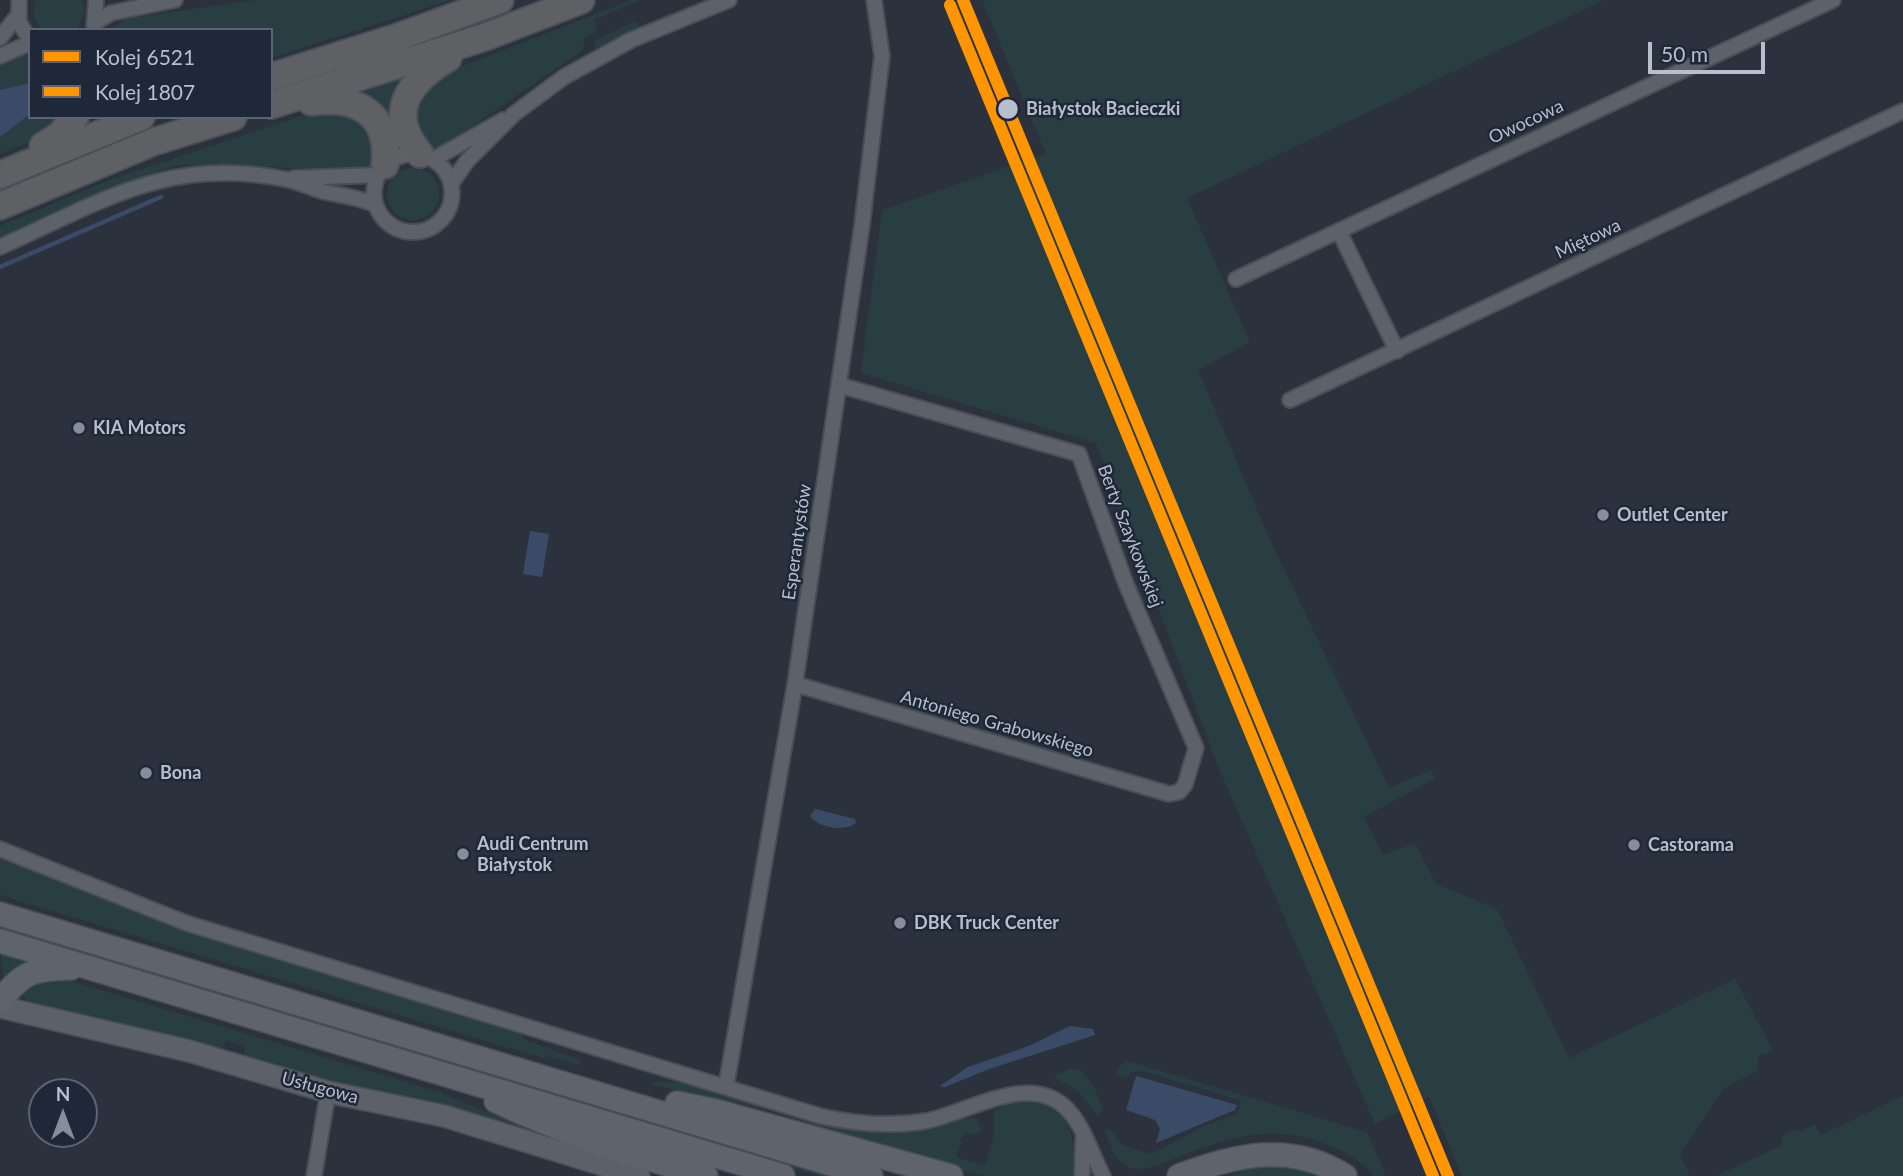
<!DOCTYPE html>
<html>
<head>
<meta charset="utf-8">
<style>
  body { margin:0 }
  #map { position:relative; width:1903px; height:1176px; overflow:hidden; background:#2c323d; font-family:Lato,sans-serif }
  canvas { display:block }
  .legend { position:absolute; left:28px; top:28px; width:245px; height:91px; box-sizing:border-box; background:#1f2838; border:2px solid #5c6473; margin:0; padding:9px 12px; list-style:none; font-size:21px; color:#b7bfcc }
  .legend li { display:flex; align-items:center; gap:14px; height:35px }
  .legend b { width:35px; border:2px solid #5c6473 }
  .north { position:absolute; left:28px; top:1078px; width:70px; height:70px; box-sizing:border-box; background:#1f2838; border:2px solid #5c6473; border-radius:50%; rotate:0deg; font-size:19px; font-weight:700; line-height:28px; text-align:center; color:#b7bfcc }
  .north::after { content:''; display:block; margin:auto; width:24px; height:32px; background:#868e9a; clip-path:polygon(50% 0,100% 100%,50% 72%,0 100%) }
  .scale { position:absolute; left:1648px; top:42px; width:117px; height:32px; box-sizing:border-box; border:4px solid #b7bfcc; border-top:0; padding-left:9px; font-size:21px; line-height:24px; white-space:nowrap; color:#b7bfcc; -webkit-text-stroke:5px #1f2838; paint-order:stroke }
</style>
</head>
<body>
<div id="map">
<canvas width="1903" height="1176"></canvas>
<ul class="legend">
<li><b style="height:9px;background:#ff9500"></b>Kolej 6521</li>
<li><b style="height:9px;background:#ff9500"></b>Kolej 1807</li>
</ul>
<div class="north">N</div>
<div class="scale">50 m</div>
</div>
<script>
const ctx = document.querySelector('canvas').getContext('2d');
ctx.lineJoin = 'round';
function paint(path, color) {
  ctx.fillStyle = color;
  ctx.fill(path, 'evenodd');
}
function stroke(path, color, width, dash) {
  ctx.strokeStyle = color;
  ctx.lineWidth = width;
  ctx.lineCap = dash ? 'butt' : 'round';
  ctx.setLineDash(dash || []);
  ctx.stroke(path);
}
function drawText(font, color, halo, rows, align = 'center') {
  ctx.font = font + ' Lato,sans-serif';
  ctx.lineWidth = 5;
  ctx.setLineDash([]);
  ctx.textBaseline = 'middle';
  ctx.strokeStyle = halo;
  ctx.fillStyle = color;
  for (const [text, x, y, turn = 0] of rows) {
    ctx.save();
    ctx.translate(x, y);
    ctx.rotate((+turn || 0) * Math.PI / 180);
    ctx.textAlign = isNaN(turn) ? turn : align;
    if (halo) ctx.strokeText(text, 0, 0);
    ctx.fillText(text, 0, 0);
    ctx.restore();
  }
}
paint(new Path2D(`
  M35,0H82L85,12L77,30H41L33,15Z
  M257,0H451L271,58V30H109L128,18Z
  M632,0H640L594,20L597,30L585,38L582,51L449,142L451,146C433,151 427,148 414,136L418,91L433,78Z
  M703,0H708L595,49V40L636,21L639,26Z
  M982,0H1604L1187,198L1250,342L1198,370L1269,538L1389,788L1431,770L1435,778L1364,817L1383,855L1415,843L1436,884L1497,909L1569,1058L1735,979L1773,1051L1759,1056L1757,1071L1724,1088L1680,1154L1690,1176H1462L1429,1097L1375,1124L1220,771L1096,443L861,373L882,210L1046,154Z
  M30,50V83L0,90V64Z
  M408,75L403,150L397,152L356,92Z
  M317,111L364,117L377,157L368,169L356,172L222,164L174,166L131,180L0,238V226L112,179Z
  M30,114V117H67L48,135L0,154V137Z
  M180,117H205L0,196V187Z
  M387 194a26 26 0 1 1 52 0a26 26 0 1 1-52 0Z
  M0,859L174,928L523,1035V1039L580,1060L579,1065L547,1056L546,1059L6,897L0,894Z
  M0,924L836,1176H819L743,1154L0,931Z
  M0,951L25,960L7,980H4Z
  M61,978L436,1091L560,1142L243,1058L245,1047L226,1040L221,1051L28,1004L24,996L25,986L35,979Z
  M1127,1061L1367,1132L1386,1176H1374C1362,1160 1344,1151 1326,1144C1272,1123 1232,1136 1181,1156C1165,1162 1147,1172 1130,1168L1115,1157L1105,1131L1109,1128L1122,1145L1151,1154L1206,1125L1237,1114L1241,1104L1239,1100L1143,1071L1131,1072L1126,1078L1116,1074L1120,1066Z
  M1069,1069H1079C1092,1080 1098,1095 1103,1111L1097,1115L1078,1091L1054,1077Z
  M653,1081L686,1083L844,1128L872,1131L931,1126L976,1117L982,1131L974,1135L964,1133L962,1138H959L961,1143L956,1157L985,1166L994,1135V1112C1014,1094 1057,1101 1068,1126C1075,1142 1075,1159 1073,1176H983L759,1108L652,1085Z
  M1903,1096V1176H1717L1782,1145V1136L1794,1130L1801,1132L1815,1124L1821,1135Z
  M1260,1164L1291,1165L1323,1176H1229Z`), '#293e43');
paint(new Path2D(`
  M30,83V114L0,137V90Z
  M530,531L549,534L542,577L523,574Z
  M815,809L855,819L856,823C844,832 819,828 810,816Z
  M1070,1026L1093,1029L1095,1035L989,1069L945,1087L940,1086L968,1067L1029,1046Z
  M1136,1076L1237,1105L1235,1110L1156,1143L1160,1129L1155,1120L1126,1110Z`), '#3a4b68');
stroke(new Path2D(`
  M0,267L161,197`), '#3a4b68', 4.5);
const street = new Path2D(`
  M19,0V22L30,40
  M96,22L111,13L175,0
  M94,26L96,0
  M0,38L18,15
  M0,56L30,43
  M374 193a39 39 0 1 1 78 0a39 39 0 1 1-78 0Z
  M434,159L503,120
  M294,178L378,175
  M451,184L467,161L514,114L564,77L631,40L729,0
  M1339,231L1397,351
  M0,247C101,202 168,156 284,179C298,181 311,188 325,192C343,196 359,197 376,205
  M1236,279L1833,0
  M1290,400L1903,111
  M795,684L1169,794L1179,792L1185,785L1196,748L1126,584L1079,454L839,385
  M0,849L186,923L820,1116C855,1124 890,1127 926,1121C968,1113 1031,1070 1068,1110C1084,1127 1092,1155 1103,1176
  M726,1087L795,684L862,225L882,56L874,0
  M314,1176L328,1092
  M1082,1176L1083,1139`);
const secondary = new Path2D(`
  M0,1007L189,1051L328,1092L444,1116L639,1176`);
const primary = new Path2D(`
  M0,914L871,1176
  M0,941L783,1176
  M0,1001C24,971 33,969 71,968
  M496,1101C564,1134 634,1155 706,1176
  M677,1103L716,1111L951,1176
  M1179,1176C1234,1155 1291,1141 1345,1176`);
const highway = new Path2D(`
  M271,77L398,37L500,0
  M311,102C358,96 390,113 385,165
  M271,105L485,37L581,0
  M43,146L60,135L75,117
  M420,154C385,113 409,81 448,58
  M0,175L141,117
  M0,206L153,142L233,117`);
stroke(street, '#494d55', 18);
stroke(secondary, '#494d55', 24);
stroke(primary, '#474d56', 26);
stroke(highway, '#494f58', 30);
stroke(street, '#5d616a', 14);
stroke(secondary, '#5c6068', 21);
stroke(primary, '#5f636b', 23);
stroke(highway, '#5e6063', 26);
stroke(new Path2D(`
  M963,0L1448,1176`), '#ff9500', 12);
stroke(new Path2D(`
  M950,5L1433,1176`), '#ff9500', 12);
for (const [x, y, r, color] of [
  [1008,109,11,"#b7bfcc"],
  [79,428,7,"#868e9a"],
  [1603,515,7,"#868e9a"],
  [146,773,7,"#868e9a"],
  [1634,845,7,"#868e9a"],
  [463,854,7,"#868e9a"],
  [900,923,7,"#868e9a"]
]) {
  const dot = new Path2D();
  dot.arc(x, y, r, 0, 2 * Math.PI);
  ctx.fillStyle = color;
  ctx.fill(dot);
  stroke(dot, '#1f2838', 2.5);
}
drawText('bold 18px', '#b7bfcc', '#1f2838', [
  ["Białystok Bacieczki",1026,109]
], 'left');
drawText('18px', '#b7bfcc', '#1f2838', [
  ["Owocowa",1526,122,-25],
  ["Miętowa",1588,239,-25],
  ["Berty Szaykowskiej",1130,536,69],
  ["Esperantystów",797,542,-82],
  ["Antoniego Grabowskiego",997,724,16],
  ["Usługowa",320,1088,15]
]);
drawText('bold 18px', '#b7bfcc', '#1f2838', [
  ["KIA Motors",93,428],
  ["Outlet Center",1617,515],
  ["Bona",160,773],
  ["Audi Centrum",477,844],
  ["Białystok",477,865],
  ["Castorama",1648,845],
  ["DBK Truck Center",914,923]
], 'left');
</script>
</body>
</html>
